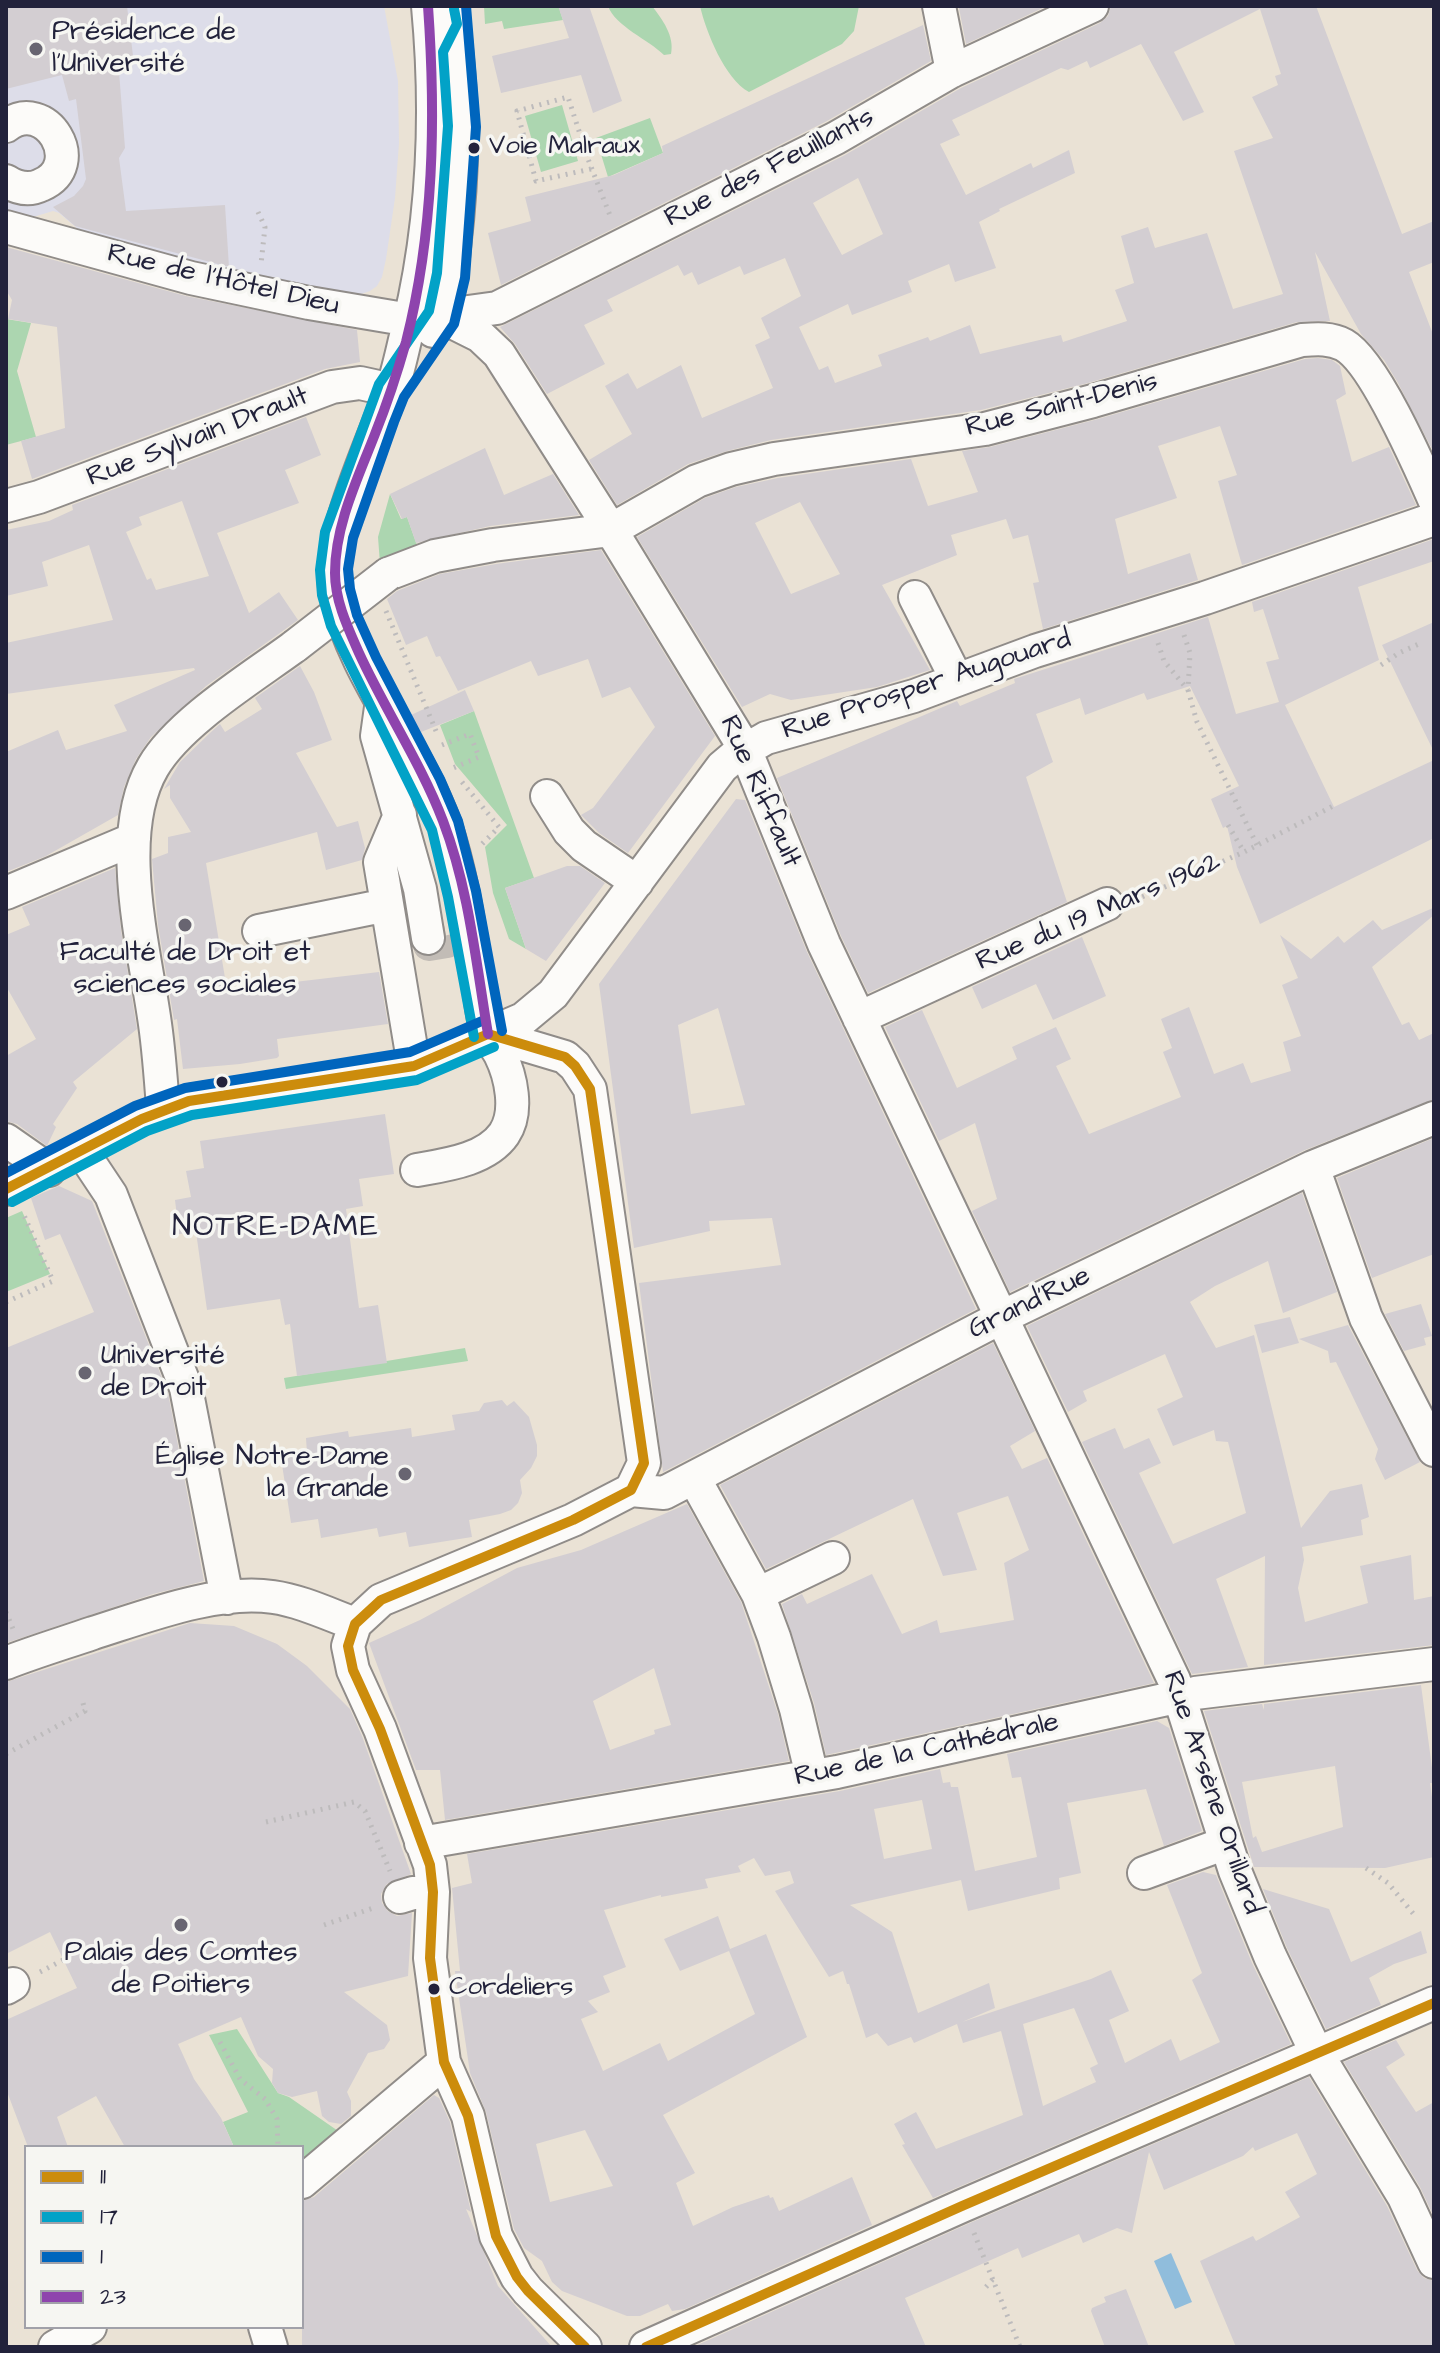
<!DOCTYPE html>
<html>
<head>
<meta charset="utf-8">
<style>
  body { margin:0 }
  #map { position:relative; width:1440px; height:2353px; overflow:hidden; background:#eae2d5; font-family:"Architects Daughter",sans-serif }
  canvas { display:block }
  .frame { position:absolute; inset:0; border:8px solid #22223b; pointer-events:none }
  .legend { position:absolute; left:24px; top:2145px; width:280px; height:184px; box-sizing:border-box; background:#f6f6f2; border:2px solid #a1a1a9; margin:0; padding:10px 14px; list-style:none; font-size:24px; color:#22223b }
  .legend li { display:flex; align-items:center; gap:16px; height:40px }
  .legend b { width:40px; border:2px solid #a1a1a9 }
</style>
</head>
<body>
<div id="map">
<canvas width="1440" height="2353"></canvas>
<div class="frame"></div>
<ul class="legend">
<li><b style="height:10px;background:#cc8c0c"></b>11</li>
<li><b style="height:10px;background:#02a2c7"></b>17</li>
<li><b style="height:10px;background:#0065bd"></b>1</li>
<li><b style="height:10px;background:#8e44ad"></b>23</li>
</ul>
</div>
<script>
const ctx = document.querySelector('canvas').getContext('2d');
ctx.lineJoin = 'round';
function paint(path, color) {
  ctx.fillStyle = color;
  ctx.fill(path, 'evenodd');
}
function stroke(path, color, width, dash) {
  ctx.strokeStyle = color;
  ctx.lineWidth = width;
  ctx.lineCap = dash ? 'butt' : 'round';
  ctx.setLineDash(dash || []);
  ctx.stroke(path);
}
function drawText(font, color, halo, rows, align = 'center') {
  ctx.font = font + ' "Architects Daughter",sans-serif';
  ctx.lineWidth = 7;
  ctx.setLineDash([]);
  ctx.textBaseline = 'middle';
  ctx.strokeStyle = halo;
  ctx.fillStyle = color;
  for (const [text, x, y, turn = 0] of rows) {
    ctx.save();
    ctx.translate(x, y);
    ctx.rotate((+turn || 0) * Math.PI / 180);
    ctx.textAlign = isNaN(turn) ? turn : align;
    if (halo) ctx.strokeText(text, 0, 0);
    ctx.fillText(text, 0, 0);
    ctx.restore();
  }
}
paint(new Path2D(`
  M6,6H384L398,81L399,143L395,198L386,259L382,277L377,286L370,291L353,297L230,278L160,253L91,240L59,213L53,211L30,218L6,215Z`), '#dddde9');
paint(new Path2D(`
  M484,6H568L560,11L563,20L504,29L502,21L485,24Z
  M608,6H652C662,19 675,36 671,54L664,55C649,40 615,26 608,6Z
  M700,6H859L854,31L842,44L749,92C725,79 706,32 700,6Z
  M562,105L578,161L541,172L525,116Z
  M650,118L663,153L608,177L596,138Z
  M6,319L31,323L17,371L36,437L6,445Z
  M390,494L401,519L407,517L418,548L380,564L378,537Z
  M474,711L534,878L505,888L526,949L509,939L493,893L485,847L507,825L455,764L440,725Z
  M22,1211L50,1274L6,1292V1218Z
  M465,1348L468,1361L286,1389L284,1378Z
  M237,2029L278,2093L289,2097L341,2133L302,2166V2147H234L223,2122L248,2112L209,2035Z`), '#acd6b0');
paint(new Path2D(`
  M1171,2253L1192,2302L1175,2309L1154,2261Z`), '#90bddc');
paint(new Path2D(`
  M6,6H127L133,56L118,59L125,148L119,158L126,211L225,205L229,267L75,226L53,207L74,196L83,186L86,179L76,99L69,101L62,75L6,89Z
  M558,6H589L622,101L593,113L581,75L501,93L492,56L569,38Z
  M964,6H1047L966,44L959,8Z
  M1111,6H1316L1402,234L1434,221V262L1409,272L1434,337V453L1398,383L1384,360L1361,334L1315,252L1330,321L1297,322L1088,383L981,410L771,440L727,451L688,464L617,505L589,460L632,434L605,386L628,373L637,389L681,365L702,418L773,388L755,345L770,338L761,318L801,296L785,258L744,275L740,266L698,285L692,272L684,276L678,265L607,300L613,311L584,325L605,364L547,394L515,344L500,327L845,155L961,88L1100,23L1108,16ZM1260,9L1281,74L1275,76L1278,85L1252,97L1273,138L1234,151L1283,294L1233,309L1207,233L1155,248L1148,227L1121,236L1134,283L1115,290L1127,321L1063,342L1061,335L980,354L970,325L930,341L928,337L878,355L882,366L835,383L828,366L819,370L799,327L848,304L852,315L912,292L908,281L949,264L955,282L996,268L979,222L1000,211L999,209L1075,173L1069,150L1033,168L1031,163L966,195L940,144L960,135L952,120L1061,68L1068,70L1087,61L1090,68L1141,44L1183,121L1204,112L1174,52ZM858,178L883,234L842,255L813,203Z
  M923,25L931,61L827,121L501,285L488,233L531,221L525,197L614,175L663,153L662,146Z
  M6,247L186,296L357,330L360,362L325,369L32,479L21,441L65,428L57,327L8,319L12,300L6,290Z
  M1318,358L1332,360L1340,366L1346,394L1336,400L1352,462L1389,447L1416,505L1242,565L1218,481L1237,475L1220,426L1158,446L1177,498L1115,519L1128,574L1190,553L1198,580L1043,629L1033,583L1039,582L1028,535L1013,539L1006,519L951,535L957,555L882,585L930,670L877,687L791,700L770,694L742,707L637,537L705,498L736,487L778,478L911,459L928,506L978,492L962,451L990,447L1098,419L1305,359ZM800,502L840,574L791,594L755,523Z
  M306,417L321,455L285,470L299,503L217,533L249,613L279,592L298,620L206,686L151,737L136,759L124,787L118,815L46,856L6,872V752L58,730L66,750L127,731L114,705L195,670L194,668L6,694V643L113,620L89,545L42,562L48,586L6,596V530L49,521L73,510L72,505ZM182,501L209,576L156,590L151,578L147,580L126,532L142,525L139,517Z
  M485,448L504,495L553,474L579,515L490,526L416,543L407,517L402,519L390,494Z
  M1434,539V561L1358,587L1379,660L1285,705L1334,807L1434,760V838L1260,924L1237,867L1227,826L1223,828L1211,799L1239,786L1190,686L1147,700L1144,693L1085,715L1080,698L1036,714L1053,762L1026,777L1067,902L868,993L841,936L777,778L957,701L960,706L1015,683L1014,679L1208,617L1236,714L1279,702L1266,662L1279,659L1263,609L1254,612L1252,602Z
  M601,550L715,736L628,853L599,833L581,815L593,808L655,727L630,687L602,698L588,659L538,676L531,661L458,691L440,656L436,657L427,636L406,645L387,599L397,591L440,574L496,564Z
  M1434,622V752L1382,645Z
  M300,666L314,692L332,740L296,753L337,827L358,821L365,848L362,860L326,870L317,832L206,863L227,990L379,972L388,1024L277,1039L279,1056L277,1058L240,1064L183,1069L177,1019L174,1020L158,925L152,859L168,853V837L191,832L170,798V785L164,789L180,762L211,732L220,724L225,732L262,709L255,698Z
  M465,690L474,711L421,732L411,715Z
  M736,799L745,800L807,952L976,1309L663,1472L639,1283L781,1265L772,1218L709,1221L710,1231L634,1248L599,984ZM718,1008L745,1105L691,1114L678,1025Z
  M567,866H580L605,883L546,961L526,949L505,888Z
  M115,868L121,930L137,1029L73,1082L77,1088L53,1124L56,1127L47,1146L17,1124L6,1121V1056L36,1039L6,986V935L30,925L22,907Z
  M1433,908L1434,915L1372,967L1402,1025L1409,1022L1419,1040L1434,1033V1099L1305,1150L1010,1292L972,1211L997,1199L975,1123L939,1141L885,1027L922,1010L957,1088L1017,1059L1012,1047L1056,1027L1071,1059L1056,1066L1089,1134L1181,1097L1163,1052L1172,1048L1161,1019L1189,1007L1214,1074L1243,1063L1251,1083L1291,1071L1283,1042L1301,1036L1282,985L1298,978L1280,935L1311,959L1338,936L1344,943L1373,920L1382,930Z
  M1082,937L1106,996L1053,1020L1036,984L982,1009L972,987Z
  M385,1114L394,1174L359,1179L363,1206L346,1209L359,1308L378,1305L387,1363L297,1376L290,1324L285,1325L280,1299L207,1310L196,1232L179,1234L175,1200L191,1197L186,1171L204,1168L200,1141Z
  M1434,1138V1254L1372,1278L1337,1178Z
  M59,1186L92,1201L168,1393L204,1581L153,1594L6,1643V1348L94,1312L60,1234L45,1240L31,1198Z
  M1302,1193L1337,1292L1283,1313L1268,1261L1215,1286L1190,1302L1216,1348L1254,1335L1301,1528L1330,1491L1362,1484L1369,1517L1361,1520L1363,1535L1302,1547L1304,1560L1298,1588L1305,1622L1368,1603L1360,1566L1411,1555L1414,1600L1434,1596V1645L1264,1665L1265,1556L1216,1579L1248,1667L1192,1674L1082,1442L1115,1428L1124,1449L1149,1438L1161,1463L1139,1473L1173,1544L1246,1513L1228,1442L1216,1441L1214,1430L1173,1446L1157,1409L1183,1397L1165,1354L1083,1391L1087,1401L1068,1412L1027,1326Z
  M1421,1304L1432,1336L1424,1338L1426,1345L1404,1351L1385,1314Z
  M1290,1317L1299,1343L1262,1353L1254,1325Z
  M1348,1325L1420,1462L1385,1480L1375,1459L1378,1449L1336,1362L1330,1363L1328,1351L1299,1339Z
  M993,1343L1035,1431L1010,1446L1022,1469L1047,1458L1154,1683L826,1755L814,1703L782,1604L802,1594L807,1604L872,1574L902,1634L937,1620L940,1633L1014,1620L1004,1563L1029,1550L1008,1496L957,1513L977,1570L943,1576L913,1499L766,1569L720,1485Z
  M502,1400L507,1406L514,1401L529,1417L537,1445V1456L531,1468L520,1480L522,1493L518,1503L511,1510L500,1514L469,1520L472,1537L409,1547L406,1532L379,1537L377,1528L321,1538L318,1519L291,1523L281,1458L307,1453L306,1438L348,1431L349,1437L411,1428L412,1437L455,1430L452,1415L479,1411L484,1403Z
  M687,1504L741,1602L778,1714L789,1761L445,1820L440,1770H416L369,1643L420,1620L517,1568L581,1550ZM654,1668L671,1725L654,1730L655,1734L610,1750L593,1701Z
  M190,1623L234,1626L277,1644L307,1666L350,1709L362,1736L411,1874L387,1884L381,1894L382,1903L388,1911L397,1916L412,1913L408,1976L344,1992L387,2025L390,2040L384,2049L368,2053L347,2092L351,2101V2116L341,2124L329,2122L322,2116L317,2091L292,2097L278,2093L272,2083L273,2069L258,2056L241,2017L178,2044L194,2079L221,2118L234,2147H125L96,2096L57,2117L68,2147H28L6,2089V2020L77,1988L50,1932L6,1954V1682Z
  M1421,1685L1434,1783H1430L1434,1812V1857L1385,1868L1254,1867L1204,1711L1262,1704L1264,1710V1704ZM1335,1766L1343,1827L1262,1852L1256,1836L1253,1838L1242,1782Z
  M1157,1721L1169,1728L1202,1831L1164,1846L1146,1789L1067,1803L1081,1873L1059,1878L1060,1889L968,1911L961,1880L850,1905L892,1932L918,2013L989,1983L995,2008L962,2022L1091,1979L1111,1970L1129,2011L1109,2020L1125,2063L1171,2039L1180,2061L1220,2042L1192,1980L1202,1973L1167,1885L1203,1872L1216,1875L1252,1963L1291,2044L933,2198L902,2145L905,2144L894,2124L916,2112L936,2149L1023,2115L1001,2031L963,2043L957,2024L914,2043L911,2037L888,2046L877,2033L866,2038L849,1984H847L843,1971L829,1977L775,1891L794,1883L790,1871L765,1876L754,1858L738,1866L741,1872L705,1879L708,1888L661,1897V1895L604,1910L626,1967L603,1976L610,1992L588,2001L598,2012L581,2019L603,2071L660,2043L668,2061L755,2014L729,1951L680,1971L664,1939L718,1916L730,1949L766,1934L807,2037L663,2115L695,2173L676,2183L693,2226L733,2207L769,2195L770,2198L773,2197L779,2211L852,2177L872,2225L685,2309L672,2311L668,2304L640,2316H627L562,2291L552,2282L542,2261L524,2248L514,2229L486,2112L470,2073L455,1971H460L452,1888L472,1883L467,1854L840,1791L940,1769L943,1783L950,1782L951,1787H958L975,1871L1037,1857L1021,1777L1012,1778L1007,1754ZM922,1800L932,1849L884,1859L874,1809ZM1074,2008L1098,2064L1090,2068L1096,2082L1043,2106L1023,2024ZM585,2130L613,2186L550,2202L536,2144Z
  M1263,1889L1329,1909L1351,1962L1421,1931L1427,1953L1394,1964L1369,1978L1381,2005L1326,2029L1287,1948Z
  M1396,2040L1405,2055L1386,2067L1416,2112L1434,2102V2217L1420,2187L1344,2062Z
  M1309,2077L1387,2206L1417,2270L1424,2278L1434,2281V2347H1236L1200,2261L1253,2236L1256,2241L1300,2217L1285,2192L1317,2174L1297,2133L1255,2151L1253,2147L1243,2156L1164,2190L1149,2152L1132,2233L1117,2228L1083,2243L1079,2234L1022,2258L1018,2248L905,2298L926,2347H693L970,2223Z
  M434,2095L439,2098L450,2122L471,2212L466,2209L498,2286L552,2347H302V2201L314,2197Z
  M1126,2289L1149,2347H1105L1091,2311L1092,2308L1106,2302L1104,2297Z`), '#d3ced2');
stroke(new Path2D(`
  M428,938L429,945L447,942L445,934`), '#c2bcb6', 32, [32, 16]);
const minor = new Path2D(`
  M939,6L952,71
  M6,126C46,95 88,165 41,185C29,191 17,188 6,181
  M6,227L191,278L309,303L410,320L497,308L836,138L952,71L1092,6
  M442,317L480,336L499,354L611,530L745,749L824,944L1174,1680L1235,1871L1270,1956L1316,2052L1404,2197L1434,2262
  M433,331C449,307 451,276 454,248C459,207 462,165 461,124C461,84 455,45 452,6
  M6,506L39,497L332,387L360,383L392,390
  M388,574L435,556L493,545L611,530L697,481L731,469L774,459L985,429L1093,401L1302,340C1317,339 1331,338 1344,345C1374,362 1419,465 1434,499
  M915,597L957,680
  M382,700L377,736L420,889L428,938
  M547,796L569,831L584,846L637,882
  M400,815L380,862L414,1066
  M6,893L134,839
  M259,931L387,905
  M859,1018L1107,904
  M488,1034L565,1057L575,1066L590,1089L644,1463L631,1490L573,1520L381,1600L355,1624L348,1646L353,1670L380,1729L430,1865L433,1892L430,1958L444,2062L468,2116L496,2236L517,2277L528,2291L585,2347
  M163,1108C161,1080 159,1052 155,1024C145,950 113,835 153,767C179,722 253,677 295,646
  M6,1140L49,1170
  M81,1150L111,1195L186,1388L227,1598
  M1313,1167L1366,1318L1434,1450
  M417,1170C445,1165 486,1160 504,1134C519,1112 511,1076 500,1054C496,1047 490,1040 487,1032C482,1016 481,998 478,981C469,929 462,875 445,825C417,746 354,676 336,594C325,541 372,444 391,392C399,370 403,346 409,324C434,219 438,113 428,6
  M6,1189C67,1162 124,1119 189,1101L414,1066L523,1019L553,994L722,767L735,756L766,738L914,696L1035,651L1205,598L1434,519
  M694,1478L758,1594L774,1637L796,1709L812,1776
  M631,1490L664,1493L1002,1317L1313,1167L1434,1118
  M758,1594L833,1558
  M6,1663C34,1652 64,1643 93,1633C147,1616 216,1589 273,1597C301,1601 328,1614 355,1624
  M421,1843L837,1772L1195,1693L1434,1664
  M1144,1873L1226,1843
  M400,1897L413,1893L433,1892
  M6,1988L13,1984
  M302,2182L444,2062
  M265,2327L271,2347
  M55,2347L90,2327
  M646,2347L962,2206L1434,2003`);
stroke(minor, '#908c89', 36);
stroke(new Path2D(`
  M591,169L536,181L517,111L568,97L588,159L611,218
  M258,212L265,227L261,264
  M386,611L436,731
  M1184,635L1190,653L1188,690L1197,722L1257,845
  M1158,643L1164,661L1188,690
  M1381,665L1399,653L1421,643
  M442,745L470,734L479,757L453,768
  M462,782L499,827L482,844
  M1228,825L1244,852
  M1135,900L1244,852L1337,804
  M6,1302L53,1281L23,1213
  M6,1612L13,1629
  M6,1754L85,1711L82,1699
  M266,1822L354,1802L365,1811L390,1871
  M1366,1868L1388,1883L1416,1917
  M324,1925L376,1907
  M40,1972L63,1960
  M220,2042L240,2079L265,2099L277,2119L278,2147
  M974,2233L1020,2347
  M986,2287L993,2279`), '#bdbbbc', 5, [2, 6]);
stroke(minor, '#fcfbf9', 32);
const minorBridge = new Path2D(`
  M295,646L388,574`);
stroke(minorBridge, '#908c89', 36, []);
stroke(minorBridge, '#fcfbf9', 32);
stroke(new Path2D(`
  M488,1034L565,1057L575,1066L590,1089L644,1463L631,1490L573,1520L381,1600L355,1624L348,1646L353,1670L380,1729L430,1865L433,1892L430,1958L444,2062L468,2116L496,2236L517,2277L528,2291L585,2347
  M6,1189L142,1119L189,1101L414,1066L488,1034
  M646,2347L962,2206L1434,2003`), '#cc8c0c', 10);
stroke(new Path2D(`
  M454,9L457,24L443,52L448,126L437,273L429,311L379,384L325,532L320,570L322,595L331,626L432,830L448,897L474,1037
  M12,1202L147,1131L192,1115L417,1080L494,1047`), '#02a2c7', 10);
stroke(new Path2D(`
  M466,6L476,127L465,278L454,324L404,397L394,422L353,538L348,569L350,589L357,615L376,657L440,779L458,821L476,891L502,1031
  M6,1173L135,1106L185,1088L410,1052L482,1021`), '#0065bd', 10);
stroke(new Path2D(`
  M428,6C436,119 434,232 406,342C397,374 387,404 375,434C358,478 335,525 335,573C335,601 348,628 359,653C385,710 421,763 443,821C469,889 476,963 488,1034`), '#8e44ad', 10);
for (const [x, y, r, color] of [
  [36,49,8,"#686571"],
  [474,148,7,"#22223b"],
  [185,925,8,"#686571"],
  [222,1082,7,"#22223b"],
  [85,1373,8,"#686571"],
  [405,1474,8,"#686571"],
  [181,1925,8,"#686571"],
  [434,1989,7,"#22223b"]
]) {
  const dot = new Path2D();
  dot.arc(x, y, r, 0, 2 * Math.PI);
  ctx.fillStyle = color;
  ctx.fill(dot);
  stroke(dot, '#f6f6f2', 3);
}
drawText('26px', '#22223b', '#f6f6f2', [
  ["Voie Malraux",489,148],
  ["Cordeliers",449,1989]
], 'left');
drawText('28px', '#22223b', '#f6f6f2', [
  ["Présidence de",52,33],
  ["l'Université",52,65],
  ["Faculté de Droit et",185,954,"center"],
  ["sciences sociales",185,986,"center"],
  ["Université",101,1357],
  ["de Droit",101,1389],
  ["Église Notre-Dame",389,1458,"right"],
  ["la Grande",389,1490,"right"],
  ["Palais des Comtes",181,1954,"center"],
  ["de Poitiers",181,1986,"center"]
], 'left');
drawText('28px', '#22223b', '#f6f6f2', [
  ["Rue des Feuillants",770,169,-27],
  ["Rue de l'Hôtel Dieu",223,281,13],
  ["Rue Saint-Denis",1062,406,-14],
  ["Rue Sylvain Drault",198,438,-21],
  ["Rue Prosper Augouard",927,686,-18],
  ["Rue Riffault",759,792,66],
  ["Rue du 19 Mars 1962",1099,913,-23],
  ["Grand'Rue",1030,1304,-26],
  ["Rue de la Cathédrale",927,1751,-12],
  ["Rue Arsène Orillard",1211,1793,71]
]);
ctx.letterSpacing = '2px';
drawText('30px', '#22223b', '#f6f6f2', [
  ["NOTRE-DAME",276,1229]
]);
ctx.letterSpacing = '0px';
</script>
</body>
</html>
